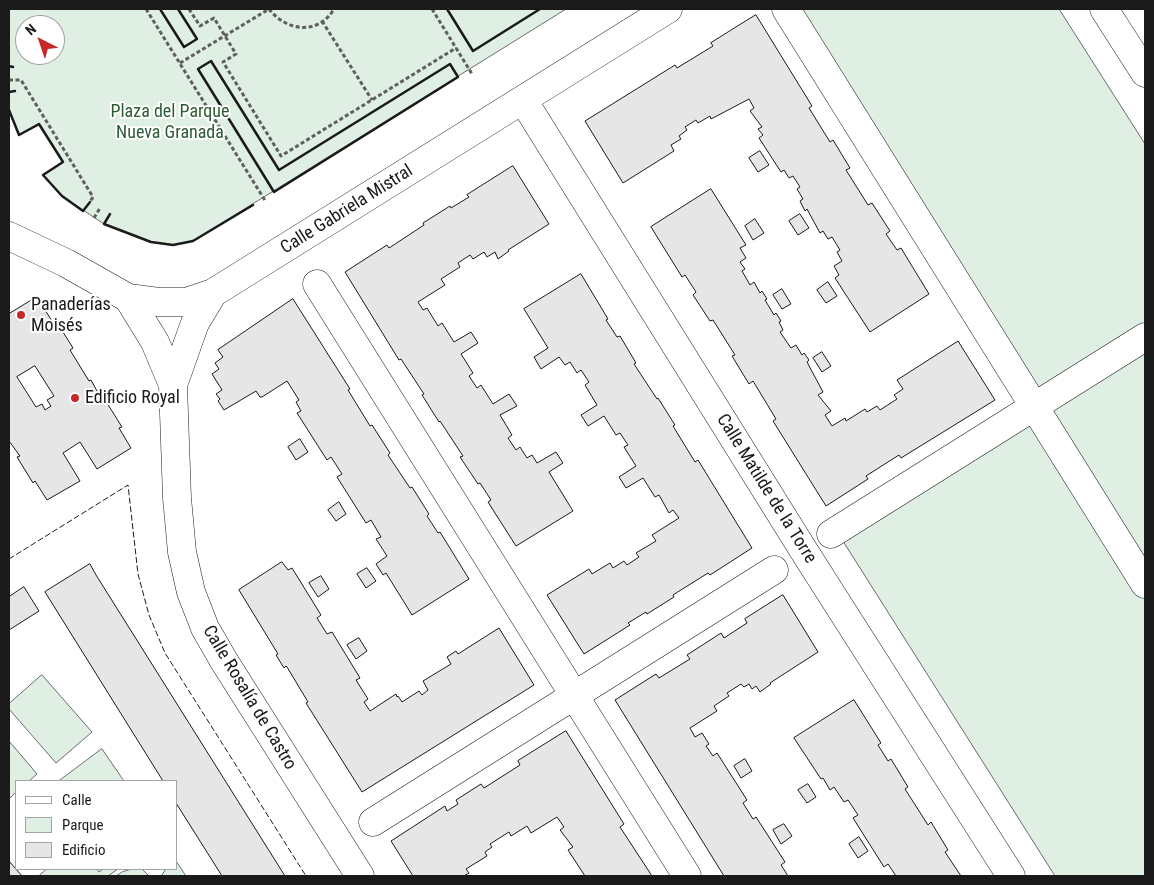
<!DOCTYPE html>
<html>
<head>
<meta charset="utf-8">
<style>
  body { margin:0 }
  #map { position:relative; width:1154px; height:885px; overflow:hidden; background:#fff; font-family:"Roboto Condensed",sans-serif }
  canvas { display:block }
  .frame { position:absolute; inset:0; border:10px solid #1a1a1a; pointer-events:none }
  .legend { position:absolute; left:15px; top:780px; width:162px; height:90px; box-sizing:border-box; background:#fff; border:1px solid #a3a3a3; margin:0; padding:6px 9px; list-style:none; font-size:15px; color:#1a1a1a }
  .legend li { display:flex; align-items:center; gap:10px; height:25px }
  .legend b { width:25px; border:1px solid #a3a3a3 }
  .north { position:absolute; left:15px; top:15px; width:50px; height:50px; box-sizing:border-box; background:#fff; border:1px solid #a3a3a3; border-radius:50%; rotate:319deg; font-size:14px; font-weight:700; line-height:20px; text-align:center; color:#1a1a1a }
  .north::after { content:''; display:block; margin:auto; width:18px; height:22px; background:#c62828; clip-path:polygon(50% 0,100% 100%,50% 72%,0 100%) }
</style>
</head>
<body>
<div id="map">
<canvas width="1154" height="885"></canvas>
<div class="frame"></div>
<ul class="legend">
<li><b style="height:6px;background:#fff"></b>Calle</li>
<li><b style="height:14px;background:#e0efe3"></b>Parque</li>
<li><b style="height:14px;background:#e6e6e6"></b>Edificio</li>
</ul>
<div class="north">N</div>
</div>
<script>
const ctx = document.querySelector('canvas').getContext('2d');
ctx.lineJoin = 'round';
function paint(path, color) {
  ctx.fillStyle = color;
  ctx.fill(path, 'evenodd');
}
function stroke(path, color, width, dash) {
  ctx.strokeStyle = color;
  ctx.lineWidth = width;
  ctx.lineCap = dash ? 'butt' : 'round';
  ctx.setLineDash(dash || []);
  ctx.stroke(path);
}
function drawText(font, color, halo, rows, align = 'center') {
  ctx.font = font + ' "Roboto Condensed",sans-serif';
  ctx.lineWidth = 4;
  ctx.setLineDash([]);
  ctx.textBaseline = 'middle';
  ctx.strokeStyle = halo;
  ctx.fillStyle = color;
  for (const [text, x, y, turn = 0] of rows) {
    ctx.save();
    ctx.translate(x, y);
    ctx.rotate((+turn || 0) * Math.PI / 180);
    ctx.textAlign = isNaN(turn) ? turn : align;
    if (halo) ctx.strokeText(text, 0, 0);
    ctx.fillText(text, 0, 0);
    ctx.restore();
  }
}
const green = new Path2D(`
  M9,9H566L193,241L173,245L151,242L104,224L62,196L43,175L63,162L39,125L19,135L9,110ZM25,25H55V55H25Z
  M795,9H1059L1145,144V330L1037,396Z
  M1145,348V571L1049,408Z
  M1032,417L1145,598V876H1055L841,538Z
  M42,675L92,732L56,763L9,709V704Z
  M9,741L37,774L29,781H16V792L9,799Z
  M102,749L124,781H59Z
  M176,861L186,876H161L166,869H176Z
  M47,869H97L99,872L103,869H118L108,876H39Z
  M132,869H142L149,876H116L122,872Z`);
paint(green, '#e0efe3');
stroke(green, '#6a6a6a', 1);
const building = new Path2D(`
  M756,15L812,106L809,108L830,142L833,140L850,168L846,170L868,205L872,203L890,231L886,234L897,250L901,248L929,294L870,332L835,278L839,275L834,266L842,261L837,252L840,250L832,237L828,239L823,231L820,233L807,209L805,211L800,201L803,199L797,189L800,187L793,176L789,178L784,170L781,172L759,138L763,135L758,129L762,127L750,111L754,108L749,99L711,119L710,116L698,123L696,120L685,127L687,130L679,136L681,139L671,145L674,151L623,183L585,121L675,65L677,68L713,46L711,43Z
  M760,151L769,165L758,172L749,158Z
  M513,166L549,224L508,250L509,251L498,259L495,252L487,257L484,252L473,259L470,255L458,263L460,267L441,279L445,285L418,302L423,310L427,308L438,326L442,323L454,342L471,332L478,343L461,354L473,373L469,376L477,388L481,385L493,404L509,394L517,406L500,415L512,435L508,438L516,450L520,447L527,458L532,455L537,463L556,452L563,463L549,472L573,511L516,546L488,502L491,500L480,483L478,484L460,457L463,456L440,421L439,422L422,395L424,394L401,359L399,360L345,272L387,245L389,248L424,225L423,223L450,206L451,208L469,197L467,195Z
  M711,189L746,245L740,248L746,258L740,262L745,269L742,271L750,285L754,282L760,293L762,291L767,299L765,300L774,315L776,313L781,321L779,322L783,330L780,332L791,348L796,345L802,355L804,353L809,360L807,362L823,392L818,395L831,411L825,415L832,426L845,418L846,421L865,409L867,412L877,406L880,410L897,399L894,395L903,389L897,380L958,341L995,400L901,458L899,455L866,476L868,479L826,506L773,421L776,419L753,381L749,384L732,356L735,355L713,320L710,321L693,295L696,292L685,275L682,277L651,227Z
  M800,214L809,228L798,235L789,221Z
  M755,219L764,233L753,240L745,226Z
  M581,274L608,319L606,320L617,337L620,336L636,363L634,364L657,399L658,398L675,425L673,426L695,462L698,460L752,548L710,575L708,573L673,595L674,597L647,614L646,612L628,623L630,625L584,654L547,595L589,569L592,574L610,563L613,568L624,561L627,565L639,557L636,553L656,541L652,535L679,518L673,510L669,513L659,495L655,497L643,478L626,488L619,477L636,466L624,447L628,445L620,433L616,435L604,416L588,426L581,415L597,405L585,385L589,382L581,370L577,373L570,362L565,365L559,357L541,369L534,357L548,348L524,309Z
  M828,282L837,296L826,303L817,290Z
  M782,289L791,304L782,309L773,295Z
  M37,297L55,326L58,324L73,348L70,350L89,381L91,380L104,404L107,403L122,427L119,428L131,448L97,469L80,442L63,453L80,481L47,500L35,481L33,483L17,457L20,456L9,441V314ZM35,366L54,396L47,400L51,406L45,410L42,404L36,407L17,377Z
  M293,299L350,389L348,390L370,426L372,425L390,453L388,455L410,488L412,487L429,514L427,516L438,533L440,532L469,579L412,615L386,573L383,575L376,564L387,556L376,539L381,537L371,520L366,523L337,477L342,474L331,457L327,460L297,413L301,411L296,402L299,400L287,381L262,397H260L256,391L224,410L218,401L220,399L216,394L222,390L212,374L219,369L215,363L223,357L218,350Z
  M822,352L831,366L822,372L813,358Z
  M300,439L308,452L296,460L288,447Z
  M339,502L346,514L336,521L328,510Z
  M282,562L288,570L292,568L321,615L317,618L327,634L332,632L360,678L356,680L368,699L364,702L370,711L396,694L397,697L398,696L402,702L419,691L422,695L428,690L423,681L451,664L447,657L456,651L458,654L499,628L534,685L362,792L306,703L308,702L287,667L286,666L284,668L276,655L278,654L239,590Z
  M90,564L96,575L285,876H222L176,803V781H163L45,592Z
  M367,568L376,581L366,588L357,574Z
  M321,576L329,589L318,597L309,583Z
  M24,587L39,611L9,630V597Z
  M783,595L818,652L770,683L771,684L760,692L756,686L752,689L749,684L744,687L741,684L727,693L729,696L714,706L717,711L690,728L695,737L702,733L709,744L706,746L713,756L717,753L747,800L743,803L753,819L756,817L785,862L781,865L788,876H724L615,700L656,674L659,678L690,659L687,655L721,633L724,638L747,623L745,619Z
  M359,638L367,651L356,659L347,645Z
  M854,700L881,743L878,745L888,761L891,759L908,787L905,789L928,825L931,822L948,850L945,852L961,876H896L888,864L884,867L853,818L858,815L848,800L844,802L834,787L830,790L823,778L821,779L794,738Z
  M566,731L624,824L620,827L652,876H585L568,850L573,847L560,830L564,827L557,817L531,833L527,826L511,836L509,832L490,844L492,847L485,852L487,856L466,869L469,873L464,876H413L391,841L445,806L447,811L458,804L456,800L481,784L484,788L520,765L518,761Z
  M745,759L752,771L741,778L734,766Z
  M808,784L816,797L807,803L798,790Z
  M784,824L792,836L781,844L773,830Z
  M859,837L868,851L858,858L849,844Z
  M9,861L22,876H9Z`);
paint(building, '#e6e6e6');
stroke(building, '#1a1a1a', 1);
const minor = new Path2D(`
  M786,9L1145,584
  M1104,9L1145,73
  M523,100L804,551L1011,876
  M317,284L687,876
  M213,293L195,323L173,385L177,498L182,552L191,592L205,628L224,661L360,876
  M128,298L155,342L173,385
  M831,534L1145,337
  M373,822L774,570`);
const major = new Path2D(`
  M9,236L66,263L128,298L159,302H186L213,293L668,9`);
stroke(minor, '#1a1a1a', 29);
stroke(major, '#1a1a1a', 29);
stroke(new Path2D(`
  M146,9L266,202
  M189,9L200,26L214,18L236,54L223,62L281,156L456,48
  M269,9C286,31 318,36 334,9
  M432,9L472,74
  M322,21L372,100
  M180,63L269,9
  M9,80H21L93,197L90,202
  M94,218L100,208`), '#5f5f5f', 3, [4, 2.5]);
stroke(minor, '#fff', 28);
stroke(major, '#fff', 28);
stroke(new Path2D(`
  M9,559L128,485L138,574L149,615L165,653L306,876`), '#1a1a1a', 1, [6, 2.5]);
stroke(new Path2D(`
  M160,9L184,47L197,39L178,9
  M447,9L473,51L540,9
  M211,61L279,170L450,64L458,77L274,192L198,69Z
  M9,66L13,67
  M9,92L15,91
  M9,110L19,135L39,124L63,162L43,175L62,196L83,211L90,202
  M110,214L104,224L151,242L173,245L193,241L253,205`), '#1a1a1a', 2.5);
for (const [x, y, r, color] of [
  [21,315,5,"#c62828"],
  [75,398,5,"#c62828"]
]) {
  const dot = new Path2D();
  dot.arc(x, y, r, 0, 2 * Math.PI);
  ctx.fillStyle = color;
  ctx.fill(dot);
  stroke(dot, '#fff', 2);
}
drawText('18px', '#2b5a34', '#fff', [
  ["Plaza del Parque",170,112],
  ["Nueva Granada",170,133]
]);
drawText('18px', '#1a1a1a', '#fff', [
  ["Calle Gabriela Mistral",347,210,-32],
  ["Calle Matilde de la Torre",766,489,58],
  ["Calle Rosalía de Castro",249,698,59]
]);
drawText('18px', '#1a1a1a', '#fff', [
  ["Panaderías",31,305],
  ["Moisés",31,326],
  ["Edificio Royal",85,398]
], 'left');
</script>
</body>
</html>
